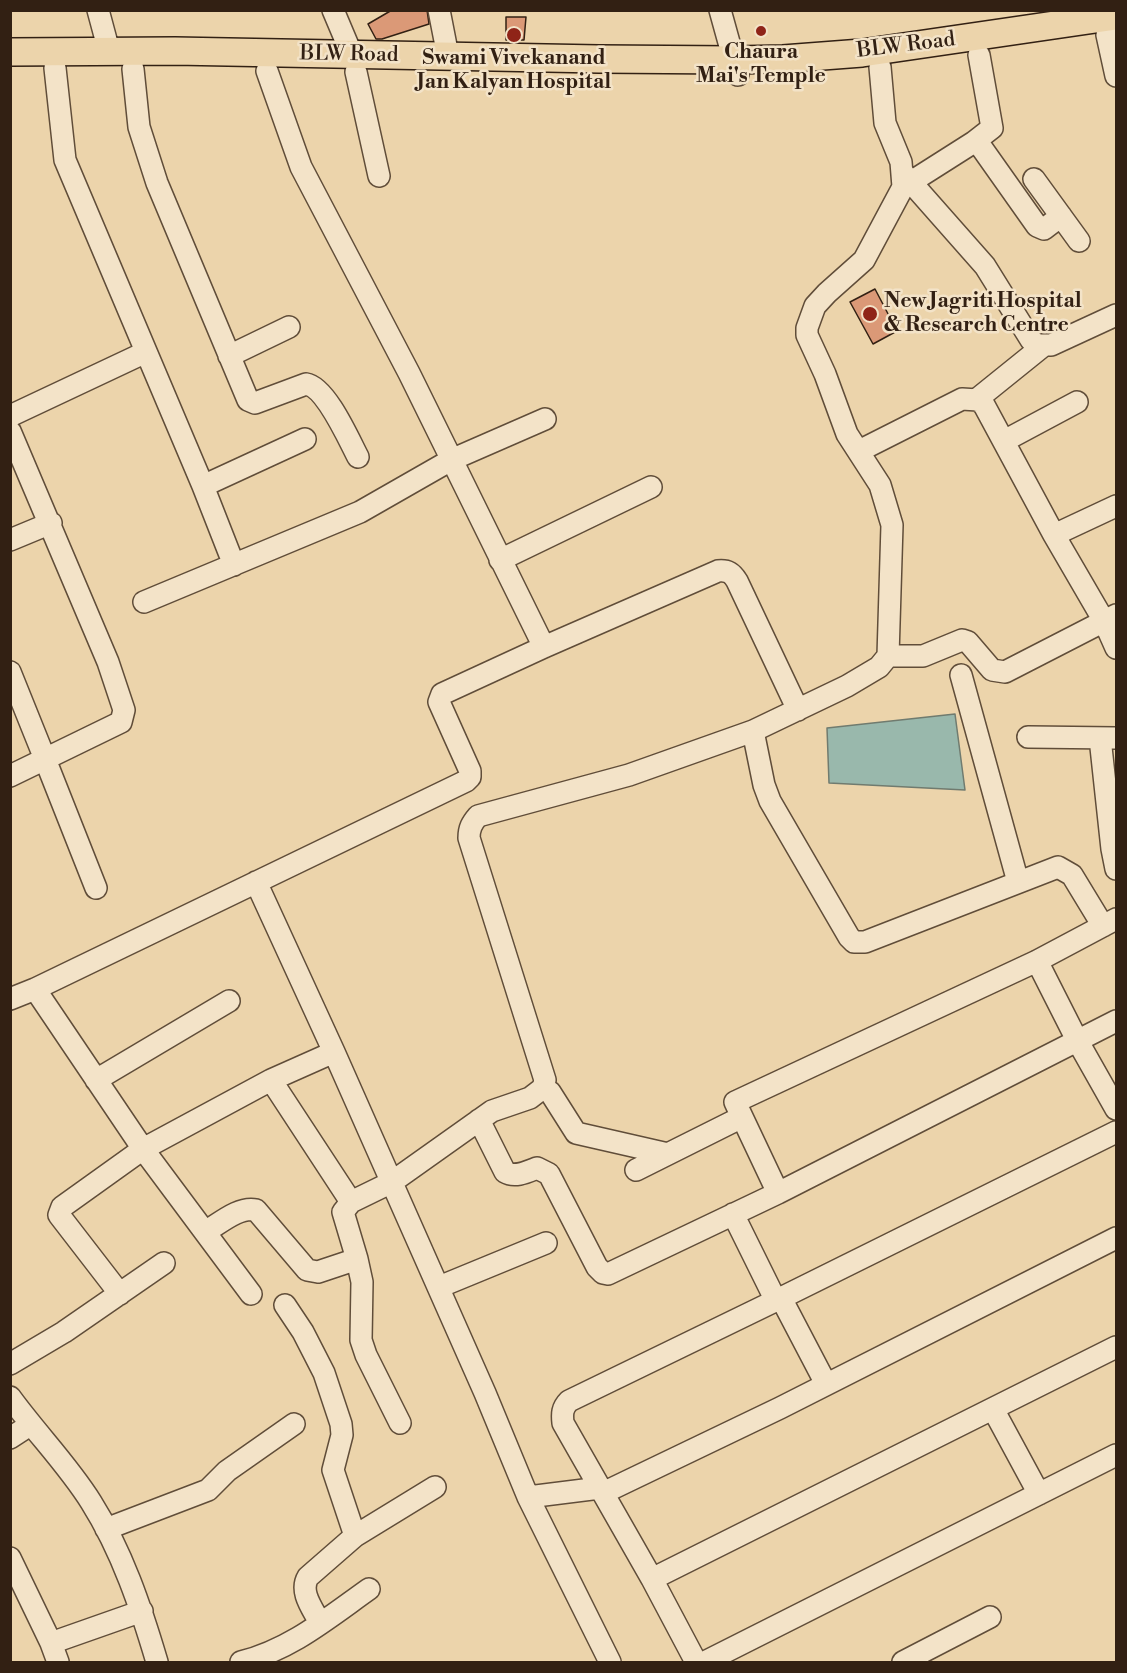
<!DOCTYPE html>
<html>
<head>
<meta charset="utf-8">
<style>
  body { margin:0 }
  #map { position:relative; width:1127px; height:1673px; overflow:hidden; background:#ecd4ab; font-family:"Libre Bodoni",serif }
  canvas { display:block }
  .frame { position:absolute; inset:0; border:12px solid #322013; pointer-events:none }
</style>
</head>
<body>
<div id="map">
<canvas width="1127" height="1673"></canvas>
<div class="frame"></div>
</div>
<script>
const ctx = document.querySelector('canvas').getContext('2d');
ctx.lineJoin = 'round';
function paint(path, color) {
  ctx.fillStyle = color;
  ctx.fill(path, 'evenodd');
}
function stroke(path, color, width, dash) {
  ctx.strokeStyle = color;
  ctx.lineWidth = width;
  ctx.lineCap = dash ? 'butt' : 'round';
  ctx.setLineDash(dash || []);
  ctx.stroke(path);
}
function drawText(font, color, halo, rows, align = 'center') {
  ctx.font = font + ' "Libre Bodoni",serif';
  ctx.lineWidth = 5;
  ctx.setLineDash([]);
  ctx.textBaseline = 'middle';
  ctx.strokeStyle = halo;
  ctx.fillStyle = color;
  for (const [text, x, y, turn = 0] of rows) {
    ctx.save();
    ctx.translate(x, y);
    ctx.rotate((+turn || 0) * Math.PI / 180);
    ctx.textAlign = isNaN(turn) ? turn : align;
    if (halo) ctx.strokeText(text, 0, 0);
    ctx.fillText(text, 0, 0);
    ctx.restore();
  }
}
const water = new Path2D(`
  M955,714L965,790L829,783L827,728Z`);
paint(water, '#99b8ac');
stroke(water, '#707b6f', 1.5);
const building = new Path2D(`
  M392,10H427L429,24L382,39H376L368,24Z
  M506,17H526L524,40H506Z
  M875,289L897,331L873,344L850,302Z`);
paint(building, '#db9977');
stroke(building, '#322013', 1.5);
const minor = new Path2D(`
  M98,10L109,51
  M333,10L352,55
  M439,10L448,56
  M720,10L738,75
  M1107,35L1116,76
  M55,68L65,160L203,486L234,565
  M133,69L139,127L157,183L248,400L255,403L306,384C326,387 349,440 358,457
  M267,71L301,167L409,373L544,647
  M356,72L379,176
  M974,142L992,128L979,55
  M902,172L985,266L1031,340L1037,345H1051L1116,315
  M1034,179L1079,241
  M911,182L974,142L979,144L1037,226L1044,229L1061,216
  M229,356L289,327
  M976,400L1043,346
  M10,416L146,352
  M10,431L108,662L124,710L121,722L45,759L96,888
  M1004,441L1077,402
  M859,451L962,399L978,400L984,405L1054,535L1104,621L1116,648
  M203,486L305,439
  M1054,535L1116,506
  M10,540L51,523
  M500,560L651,487
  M144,602L360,512L451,460L545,419
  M888,656H923L962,640L968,642L992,670L1005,672L1116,615
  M10,672L45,759L10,776
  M961,675L1018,882
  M753,731L764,785L770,801L849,937L854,942H865L1058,867L1072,875L1103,926
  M1028,737L1116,738
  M1100,738L1112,849L1116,869
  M256,882L334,1052L485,1393L528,1497L610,1662
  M1037,961L1077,1040L1116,1109
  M35,989L466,781L470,777V771L439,702L442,694L544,647L718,571C728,570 732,573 737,581L798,710
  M10,999L35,989L143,1149L251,1294
  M96,1080L229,1001
  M271,1080L351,1202
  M543,1088L550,1092L576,1133L668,1154
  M479,1120L505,1172C515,1178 527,1172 537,1168L549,1174L597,1267L603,1273L608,1274L778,1193L1116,1021
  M636,1170L742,1117
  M778,1193L735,1102L1037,961L1116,919
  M733,1214L776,1301
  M205,1232C219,1224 239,1206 256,1210L307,1270L318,1272L357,1259
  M439,1287L546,1243
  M120,1294L59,1215L62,1207L143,1149L271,1080L334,1052
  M781,1298L826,1384
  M285,1305L303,1332L324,1373L341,1424L342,1435L333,1470L355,1536
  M10,1364L64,1332L164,1263
  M10,1397C36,1433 68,1465 91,1502C122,1551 141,1608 157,1662
  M993,1409L1039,1494
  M400,1423L366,1355L361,1340L362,1282L357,1259L343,1212L351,1202L392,1182L492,1111L530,1098L543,1088L545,1080L469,838C469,828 472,823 478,816L629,775L753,731L847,686L879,667L888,656L892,525L880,485L847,434L825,374L807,335V328L815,306L827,293L864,260L903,187L901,162L885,123L880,67
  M10,1438L30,1425
  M603,1493L780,1408L1116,1238
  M528,1497L600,1488
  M106,1529L208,1490L227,1471L294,1424
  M10,1558L51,1643L58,1662
  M652,1579L1116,1347
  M320,1623C313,1609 299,1592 308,1577L355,1536L435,1487
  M51,1643L142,1611
  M241,1662C290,1650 328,1618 369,1589
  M696,1662L652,1579L563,1423C562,1414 562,1408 569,1401L781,1298L1116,1132
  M705,1662L1116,1455
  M903,1662L990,1617`);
const major = new Path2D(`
  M10,52L175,51L599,59L734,60L783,59L862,53L1116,16`);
stroke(minor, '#604d39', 24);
stroke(major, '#322013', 30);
stroke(minor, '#f3e3c8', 21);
stroke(major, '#ecd4ab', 27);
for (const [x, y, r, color] of [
  [761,31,6,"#8f2418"],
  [514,35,8,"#8f2418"],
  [870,314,8,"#8f2418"]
]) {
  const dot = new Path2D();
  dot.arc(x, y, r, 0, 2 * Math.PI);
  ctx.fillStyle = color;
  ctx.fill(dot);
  stroke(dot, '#f3e3c8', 2);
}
drawText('21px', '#322013', '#f3e3c8', [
  ["BLW Road",906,46,-7],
  ["BLW Road",349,55,1]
]);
drawText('bold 21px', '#322013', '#f3e3c8', [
  ["Chaura",761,53],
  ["Mai's Temple",761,77],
  ["Swami Vivekanand",514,59],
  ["Jan Kalyan Hospital",514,83],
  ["New Jagriti Hospital",884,302,"left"],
  ["& Research Centre",884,326,"left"]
]);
</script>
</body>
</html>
